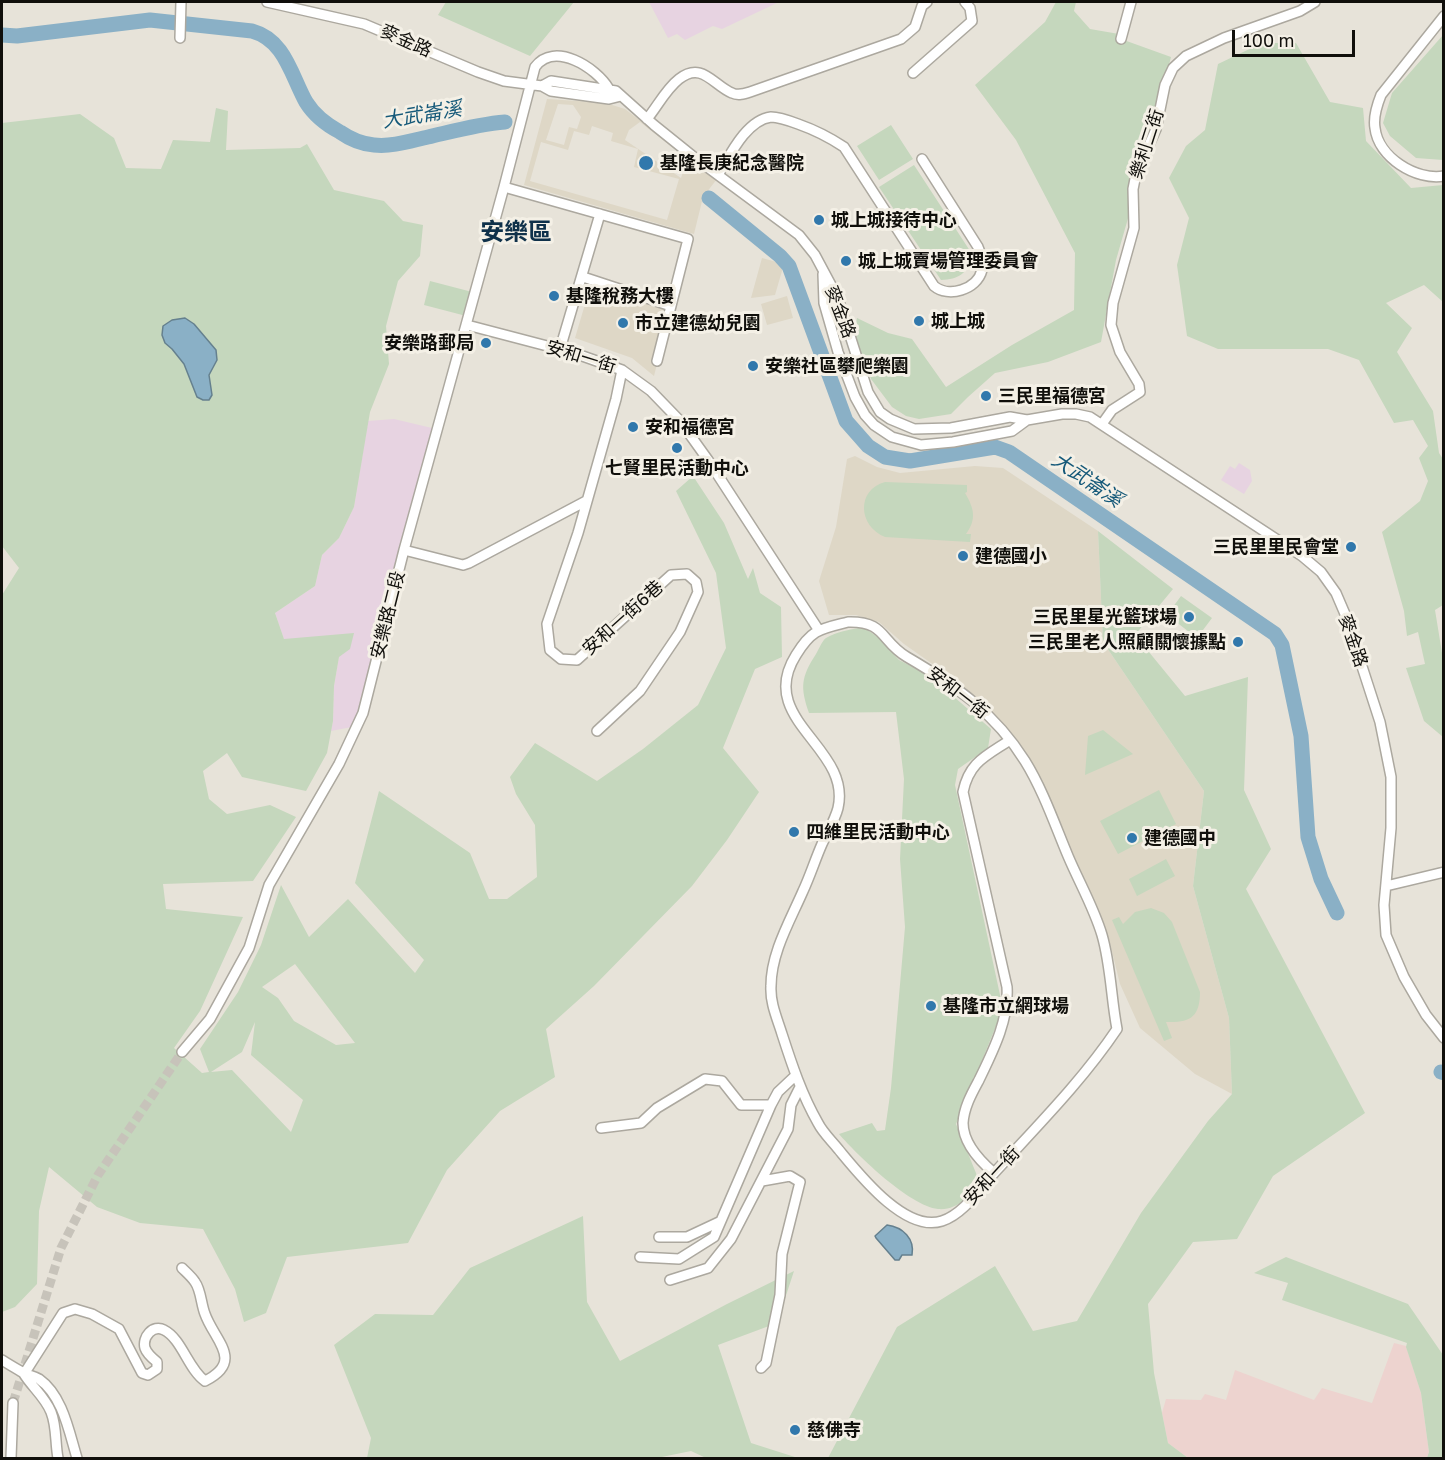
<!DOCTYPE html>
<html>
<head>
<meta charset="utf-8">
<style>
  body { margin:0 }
  #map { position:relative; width:1445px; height:1460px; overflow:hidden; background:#e7e3d9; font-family:"Golos Text",sans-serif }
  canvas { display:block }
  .frame { position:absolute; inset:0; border:3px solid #100f0b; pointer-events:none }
  .scale { position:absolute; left:1232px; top:30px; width:123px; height:27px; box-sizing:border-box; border:3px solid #100f0b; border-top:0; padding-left:8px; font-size:18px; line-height:21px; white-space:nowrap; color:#100f0b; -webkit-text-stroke:4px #f4f0e6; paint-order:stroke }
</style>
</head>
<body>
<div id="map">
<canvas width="1445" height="1460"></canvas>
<div class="frame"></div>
<div class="scale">100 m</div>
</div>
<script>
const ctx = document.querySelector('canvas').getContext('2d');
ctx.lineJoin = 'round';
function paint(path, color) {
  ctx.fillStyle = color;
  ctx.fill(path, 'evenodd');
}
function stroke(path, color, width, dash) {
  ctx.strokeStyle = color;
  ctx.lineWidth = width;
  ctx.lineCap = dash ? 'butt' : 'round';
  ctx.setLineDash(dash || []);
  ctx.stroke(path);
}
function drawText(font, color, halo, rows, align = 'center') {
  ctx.font = font + ' "Golos Text","Noto Sans TC",sans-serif';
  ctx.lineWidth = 6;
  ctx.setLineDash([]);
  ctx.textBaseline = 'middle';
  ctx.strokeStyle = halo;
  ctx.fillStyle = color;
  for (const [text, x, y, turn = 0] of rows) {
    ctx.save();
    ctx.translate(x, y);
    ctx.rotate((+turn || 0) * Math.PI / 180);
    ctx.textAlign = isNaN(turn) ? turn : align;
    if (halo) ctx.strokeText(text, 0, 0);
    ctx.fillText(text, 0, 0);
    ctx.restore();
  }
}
paint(new Path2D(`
  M649,2H779L722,29L713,26L685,40L677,34L668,38Z
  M394,419L432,428L378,626L385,628L357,726L331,731L333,721L334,686L339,657L284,639L275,613L315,586L322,555L339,538L354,507L368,421Z
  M1239,463L1250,470L1252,481L1244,494L1221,480L1230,466L1235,469Z`), '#e7d3e1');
paint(new Path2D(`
  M1394,1343L1406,1346L1421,1393L1429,1452L1427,1458H1188L1168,1443L1162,1413L1166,1399L1201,1400L1205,1394L1226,1400L1235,1370L1314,1400L1322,1388L1372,1403Z`), '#edd3cf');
paint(new Path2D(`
  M547,99L593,102L609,104L625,109L717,179L703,197L694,234L524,185ZM558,104L573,105L581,117L577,129L569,127L564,145L546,140ZM640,122L687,159L681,178L625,140L629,130ZM592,126L613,133L611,141L638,149L634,167L679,179L667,220L530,181L541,142L568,150L574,131L589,135Z
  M762,258L784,264L775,295L751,298Z
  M591,284L671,308L654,376L632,358L575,338Z
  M787,296L793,318L767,325L761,304Z
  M855,456L877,467L900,473L975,466L1003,468L1098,531L1103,642L1204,791L1193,886L1229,1018L1232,1094L1195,1074L1140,1028L1120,984L1109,939L1042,786L1013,736L958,682L904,644L879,622L856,615H829L819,581L836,527L847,459Z`), '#ded7c6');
paint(new Path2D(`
  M446,2H574L530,56L438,15Z
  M1056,2H1076L1074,11L1090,29L1119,34L1121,39L1171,57L1144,163L1116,260L1101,342L1048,362L995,373L968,397L951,414L919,419L906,416L892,407L871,379L854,334L857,318L888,333L912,339L946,387L1012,345L1074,310L1075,253L1016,140L975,85L1045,22Z
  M1443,35V160L1416,158L1390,136L1383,123L1392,93Z
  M1262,43H1296L1330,102L1363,108L1366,141L1411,188L1443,185V302L1424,285L1386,303L1412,328L1397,352L1433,411L1439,453L1443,459L1442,582L1443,605L1435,610L1443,659V737L1424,721L1406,668L1425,664L1418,632L1407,636L1404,611L1382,532L1420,501L1428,481L1419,458L1428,446L1413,420L1394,423L1359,360L1328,349H1218L1187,336L1177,265L1189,218L1169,178L1186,146L1205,130L1218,64Z
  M216,108L228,111L226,150L300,148L307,144L334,190L384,201L403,221L423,225L420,256L398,281L386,326L389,364L370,412L354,507L339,538L322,555L315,586L275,613L284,639L354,633L350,649L339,657L334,686L333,721L327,753L306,791L242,777L227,753L203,771L209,799L227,814L270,805L296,817L253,881L163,884L166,909L243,917L200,1011L174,1048L202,1073L209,1072L200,1049L238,992L261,945L281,885L309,937L348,899L415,973L424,960L355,883L379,791L470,853L489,899H507L537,877L535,825L516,794L510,777L535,743L597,781L643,749L698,705L726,648L716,573L676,491L693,476L724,523L748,579L753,568L760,593L781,607L782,657L755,669L723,748L759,792L727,840L692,886L594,986L546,1029L555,1077L500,1111L447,1170L408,1243L287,1257L266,1313L244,1322L235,1289L203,1229L140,1223L97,1207L49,1167L39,1211L37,1284L15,1307L2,1312V595L19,568L2,546V123L80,114L114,138L126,168L161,169L173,140L210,142ZM185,318L194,324L216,350L217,360L209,375L212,395L197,397L184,364L172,349ZM295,964L355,1043L336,1045L294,1021L278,998L262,987ZM255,1022L251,1055L303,1100L291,1132L232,1070L211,1072L242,1052Z
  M891,125L913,159L879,180L857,146Z
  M914,165L974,257C966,274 959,279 941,280L879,187Z
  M430,281L476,293L470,317L424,305Z
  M885,482L967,485V492L965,493C974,508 977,519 966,534H971L970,542L885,537C858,526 856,490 885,482Z
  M1098,531L1173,589L1135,635L1185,696L1248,677L1244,790L1271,849L1246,889L1365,1113L1273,1176L1237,1239L1193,1242L1148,1304L1154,1373L1168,1443L1188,1458H828L897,1327L995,1266L1033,1331L1077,1321L1141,1213L1208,1121L1232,1094L1229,1018L1193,886L1204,791L1103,642Z
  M1181,596L1212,618L1197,638L1167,615Z
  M859,628L866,629L879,638L899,660L930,676L991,729L988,748L958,769L955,785L1003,1009L956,1124L978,1178C978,1187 972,1195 964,1200C957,1206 948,1210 938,1209C910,1206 858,1156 839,1134L872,1123L877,1131L885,1130L891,1088L905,927L900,859L904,779L896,712L809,713C800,687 801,677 816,654C819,649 822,641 826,638C836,632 848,630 859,628Z
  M1103,730L1133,754L1085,775L1088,736Z
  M1159,790L1176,824L1118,854L1100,821Z
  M1166,859L1175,876L1137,896L1129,879Z
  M1151,908L1164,913L1172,922L1200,992C1200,1017 1190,1023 1166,1022L1172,1038L1164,1041L1112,920L1119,917L1123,924L1135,912Z
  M583,1216L587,1302L620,1361L727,1304L794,1271L777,1323L718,1345L751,1443L798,1458H706L691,1451L657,1458H367L371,1438L334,1345L375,1314L433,1315L470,1268Z
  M1286,1257L1408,1304L1443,1355V1458H1427L1429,1452L1421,1393L1406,1347L1407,1343L1282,1300L1288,1283L1254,1273Z`), '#c5d7bd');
const water = new Path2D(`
  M185,318L194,324L216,350L217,360L209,375L212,395L209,400H203L197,397L184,364L172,349L165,343L162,335L163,326L172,320Z
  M887,1225C903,1227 915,1239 912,1255H902L899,1260H895L876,1238L875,1236Z`);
paint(water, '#8ab0c6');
stroke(water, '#65808e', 1.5);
stroke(new Path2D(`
  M2,35L17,36L150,20L252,31C285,40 291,75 306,102C314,115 327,125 340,132C350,139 362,144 374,145C392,147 410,141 428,137C454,131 479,124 505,122
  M709,198L780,256L789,266L846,421L868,446L885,457L910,461L995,447L1009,452L1275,634L1282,645L1301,736L1308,837L1321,879L1337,913
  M1441,1072L1444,1073`), '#8ab0c6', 15);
stroke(new Path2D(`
  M13,1403L61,1248L98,1175L182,1052`), '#c7c3ba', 9, [9, 4.5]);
const minor = new Path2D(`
  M267,2L364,24L478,72L504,81L542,86L551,91L609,99L621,96
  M1444,16L1381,95C1377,105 1373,117 1375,128C1378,157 1416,181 1444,176
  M180,38L181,2
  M1121,39L1131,2
  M913,73L972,21L970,8L965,2
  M542,86L551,81L616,91L654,125L695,158L799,235L815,255L838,298L868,392L880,412L890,419L914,429L951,428L1010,417L1027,420L1062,414H1076L1090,417L1302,556L1321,572L1336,593L1345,614L1380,722L1391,777V828L1384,905L1386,935L1404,977L1426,1015L1444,1038
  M647,119C657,107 666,89 679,79C702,61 713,85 732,93C738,96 744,94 750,92L901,39L915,27L922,6L927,2
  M718,175C729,157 746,120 771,117C779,117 790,121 798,124C815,130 829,137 844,147L934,286C948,298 977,290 982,270C984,262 981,255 978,247L922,159
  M504,187L688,239L657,361
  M823,274L824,303L838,352L855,397L865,415L874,425L892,437L921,445L953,442L1012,431L1027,420
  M583,277L671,306
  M467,325L574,353L622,370L651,391L680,421L708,460L818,629
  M560,349L600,214
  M1102,424L1112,410L1140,392L1139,384L1120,352L1111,325L1113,303L1134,228L1133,189L1136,174L1156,129L1165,85L1173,68L1186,56L1224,38L1300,11L1315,2
  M404,550L463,565L469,563L586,501
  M848,622C886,621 880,641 907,657C955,685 995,713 1025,761C1043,790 1055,825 1068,856C1079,882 1094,908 1102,935C1111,966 1111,998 1117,1029C1082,1081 1038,1125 996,1171C981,1187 964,1214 942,1221C905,1233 859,1174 839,1150C832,1141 823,1133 818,1123C802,1095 792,1065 782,1034C777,1018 770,1003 771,986C771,953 790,921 803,891C810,876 815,860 822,844C827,833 835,820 838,808C852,747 755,720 796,655C812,629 820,629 848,622Z
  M597,731L640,691L680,632L698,592L696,582L687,574L671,575L577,660L561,659L550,650L547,624L578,533L616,399L622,370
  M1386,886L1444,872
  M182,1052L210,1019L249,948L269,885L339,764L363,713L404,550L504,187L535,67C554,41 596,67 609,89
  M601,1128L641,1123L657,1108L705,1079L722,1081L741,1105H771
  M994,1173C980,1161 963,1143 963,1123C964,1107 972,1093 979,1080C993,1051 1009,1020 1007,987L963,792C969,762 986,756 1010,740
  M659,1237H687L719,1222
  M640,1257L679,1259L714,1237L771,1105L778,1092L795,1076
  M670,1280L708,1268L731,1239L788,1129L791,1105L800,1087
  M2,1360C8,1364 15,1368 22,1372C27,1375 34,1376 39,1379C63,1396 69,1432 77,1458
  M761,1368L766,1363L780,1295L782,1254L800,1182L790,1176L762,1181
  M11,1458L13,1403
  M58,1458C55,1443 57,1427 51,1412C45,1397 32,1387 24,1374L63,1313L75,1309L92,1314L119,1329L142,1373L148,1375L157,1369V1362C152,1358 147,1354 145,1348C142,1337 153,1324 164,1330C182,1339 188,1369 205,1381C245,1361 214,1340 205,1314C201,1304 201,1290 195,1282C192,1277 186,1272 182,1268`);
stroke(minor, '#aca89f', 12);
stroke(minor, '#fff', 9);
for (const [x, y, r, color] of [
  [646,163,8,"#3178ac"],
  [819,220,6,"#3178ac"],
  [846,261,6,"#3178ac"],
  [554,296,6,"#3178ac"],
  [919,321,6,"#3178ac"],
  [623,323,6,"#3178ac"],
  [486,343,6,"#3178ac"],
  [753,366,6,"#3178ac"],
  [986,396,6,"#3178ac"],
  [633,427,6,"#3178ac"],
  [677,448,6,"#3178ac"],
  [1351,547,6,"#3178ac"],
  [963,556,6,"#3178ac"],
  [1189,617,6,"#3178ac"],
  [1238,642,6,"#3178ac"],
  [794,832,6,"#3178ac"],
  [1132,838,6,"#3178ac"],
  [931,1006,6,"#3178ac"],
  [795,1430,6,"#3178ac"]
]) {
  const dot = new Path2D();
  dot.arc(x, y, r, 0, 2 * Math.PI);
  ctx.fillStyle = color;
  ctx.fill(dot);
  stroke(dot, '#f4f0e6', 2);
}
drawText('18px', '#100f0b', '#f4f0e6', [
  ["麥金路",406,41,24],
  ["樂利二街",1147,144,-72],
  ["麥金路",840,312,69],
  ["安和一街",581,357,17],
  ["安樂路二段",388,615,-76],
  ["安和一街6巷",623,618,-42],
  ["麥金路",1353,641,71],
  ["安和一街",958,693,38],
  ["安和一街",992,1176,-47]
]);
drawText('bold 18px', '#100f0b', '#f4f0e6', [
  ["基隆長庚紀念醫院",660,163],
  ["城上城接待中心",831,220],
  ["城上城賣場管理委員會",858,261],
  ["基隆稅務大樓",566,296],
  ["城上城",931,321],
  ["市立建德幼兒園",635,323],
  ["安樂路郵局",474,343,"right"],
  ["安樂社區攀爬樂園",765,366],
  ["三民里福德宮",998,396],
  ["安和福德宮",645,427],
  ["七賢里民活動中心",677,468,"center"],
  ["三民里里民會堂",1339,547,"right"],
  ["建德國小",975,556],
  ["三民里星光籃球場",1177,617,"right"],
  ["三民里老人照顧關懷據點",1226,642,"right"],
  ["四維里民活動中心",806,832],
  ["建德國中",1144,838],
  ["基隆市立網球場",943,1006],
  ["慈佛寺",807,1430]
], 'left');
drawText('italic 20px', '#155979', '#f4f0e6', [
  ["大武崙溪",422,115,-9],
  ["大武崙溪",1087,480,34]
]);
drawText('bold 24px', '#0f314a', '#f4f0e6', [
  ["安樂區",516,232]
]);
</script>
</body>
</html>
